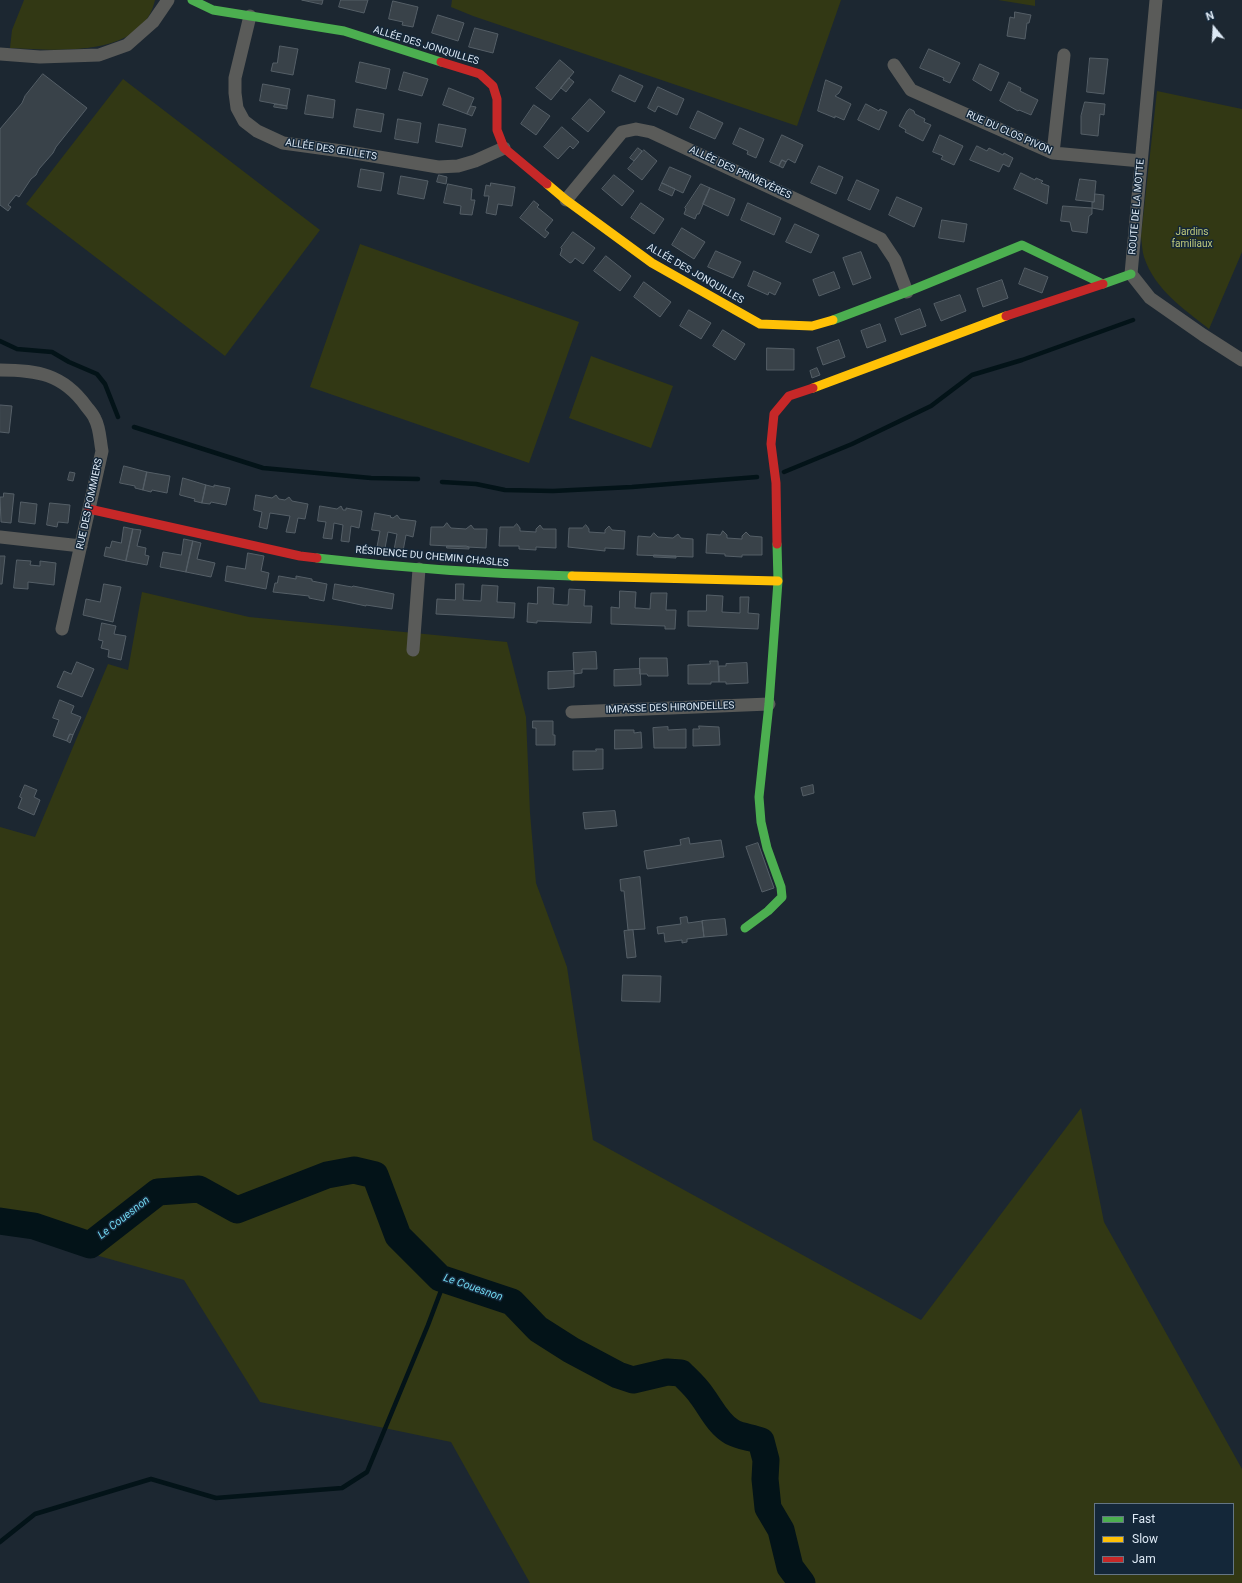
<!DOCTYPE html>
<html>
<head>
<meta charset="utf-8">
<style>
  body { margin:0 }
  #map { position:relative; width:1242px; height:1583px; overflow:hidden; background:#1c2731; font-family:Roboto,sans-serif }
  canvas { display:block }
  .legend { position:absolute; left:1094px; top:1503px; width:140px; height:72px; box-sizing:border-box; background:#142739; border:1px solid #647584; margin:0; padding:5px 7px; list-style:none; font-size:12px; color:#dde9f5 }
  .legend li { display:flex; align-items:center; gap:8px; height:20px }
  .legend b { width:20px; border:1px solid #647584 }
  .north { position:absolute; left:1194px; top:8px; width:40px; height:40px; -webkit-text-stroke:3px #142739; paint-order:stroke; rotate:342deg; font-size:11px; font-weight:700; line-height:16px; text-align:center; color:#dde9f5 }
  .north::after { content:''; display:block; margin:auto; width:14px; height:18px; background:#dde9f5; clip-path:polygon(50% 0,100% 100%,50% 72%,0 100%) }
</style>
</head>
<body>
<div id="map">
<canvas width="1242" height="1583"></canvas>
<ul class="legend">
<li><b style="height:5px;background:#4caf50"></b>Fast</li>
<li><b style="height:5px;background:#ffc107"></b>Slow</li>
<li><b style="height:5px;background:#c62828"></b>Jam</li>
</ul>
<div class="north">N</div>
</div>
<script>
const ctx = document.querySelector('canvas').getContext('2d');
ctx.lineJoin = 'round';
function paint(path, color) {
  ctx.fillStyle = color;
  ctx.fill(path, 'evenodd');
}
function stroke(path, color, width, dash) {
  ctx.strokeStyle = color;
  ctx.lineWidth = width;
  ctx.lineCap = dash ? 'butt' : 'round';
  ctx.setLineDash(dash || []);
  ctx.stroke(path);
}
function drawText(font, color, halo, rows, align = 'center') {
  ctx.font = font + ' Roboto,sans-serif';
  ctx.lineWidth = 3;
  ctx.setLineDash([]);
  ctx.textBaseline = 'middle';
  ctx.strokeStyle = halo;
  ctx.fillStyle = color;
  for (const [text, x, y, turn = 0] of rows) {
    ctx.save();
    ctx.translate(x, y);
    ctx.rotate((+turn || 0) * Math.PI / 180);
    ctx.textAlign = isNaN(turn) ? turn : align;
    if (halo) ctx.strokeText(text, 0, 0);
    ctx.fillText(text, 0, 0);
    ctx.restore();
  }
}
paint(new Path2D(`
  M24,0H155C142,59 55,50 10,48L12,30Z
  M452,0H841L797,126L473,16L451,7Z
  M998,0H1035V6Z
  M123,79L320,230L225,356L26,204Z
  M1157,91L1242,109V252L1209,329C1183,308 1155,290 1144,257C1142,251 1142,243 1141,236Z
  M360,244L579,322L529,463L310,387Z
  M591,356L673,386L651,448L569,418Z
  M142,592L249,617L507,642L526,717L530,813L536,883L567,967L593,1140L921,1320L1081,1108L1104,1222L1242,1469V1583H530L451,1442L260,1402L184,1280L0,1228V827L35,837L108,664L128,670ZM1095,1504H1233V1574H1095Z`), '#323814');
stroke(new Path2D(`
  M0,341L17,349L52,352L69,362L97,374L105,384L118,417
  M134,427L263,468L371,478L418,479
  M784,472L852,444L931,406L972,375L1022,360L1133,320
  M442,482L476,484L505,490L553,491L632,487L757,477
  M0,1542L35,1514L151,1479L216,1498L342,1488L367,1472L428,1325L445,1280`), '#031318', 4.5);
stroke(new Path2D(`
  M0,1221L34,1226L90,1245L158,1192L199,1189L237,1210L327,1175L354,1170L375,1175L398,1236L440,1278L512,1302L538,1329L571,1350L618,1375L633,1380L667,1372L681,1373C688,1380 696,1387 702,1396C711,1408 718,1424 732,1432C741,1437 751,1437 761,1441L766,1460L765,1479L768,1508L781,1530L790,1567L802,1583`), '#031318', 27);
const building = new Path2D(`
  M302,0H323L322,4Z
  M341,0H368L364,13L339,7Z
  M393,1L418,7L413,27L402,25L403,22L389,19Z
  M1015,12L1031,15L1029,23H1027L1025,39L1007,36L1010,17L1014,18Z
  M438,15L464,23L458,41L432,33Z
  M475,28L498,34L493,53L469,47Z
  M280,46L298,49L293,75L271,71L273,63H277Z
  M929,49L960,63L950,83L943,80L944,78L920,68Z
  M1090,58L1108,59L1104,94L1087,92Z
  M560,60L574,72L551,100L536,88Z
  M360,62L390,69L386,89L356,82Z
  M980,64L999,73L991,91L973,80Z
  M404,72L428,79L422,96L399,90Z
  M43,74L87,108L56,147L53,153L39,169L36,175L31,179L19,197L16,195L8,205L11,207L8,211L0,205V129L22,103L25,96Z
  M620,75L643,86L635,102L612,91Z
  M569,78L574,82L566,92L561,88Z
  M826,80L842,87L839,93L835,96L851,104L844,120L835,116V118L818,111Z
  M1009,82L1021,88L1020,91L1038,100L1031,115L1019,110L1018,111L1000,101Z
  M263,84L290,89L287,106L260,101Z
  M658,87L684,99L677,115L658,106L655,112L648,108Z
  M449,88L474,98L467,114L443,105Z
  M308,95L335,100L333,118L305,114Z
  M590,99L605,112L588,132L572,119Z
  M1085,102L1105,104L1104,115L1100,114L1098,136L1081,134V116Z
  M275,104L287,106V109L274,107Z
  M866,104L879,111L880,109L887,112L879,130L858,120Z
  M534,105L550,116L536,135L521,124Z
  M471,106L476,107L472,116L467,114Z
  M357,109L384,114L381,132L354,127Z
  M910,109L914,111L915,114L925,119L924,122L931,125L923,141L905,132L906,130L899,126L907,111Z
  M698,111L723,123L715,139L690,128Z
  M398,119L421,123L418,143L395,139Z
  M439,124L466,129L462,147L436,142Z
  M562,127L579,142L573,149L570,146L558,159L544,147Z
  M740,128L764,139L756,158L747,154L748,151L733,144Z
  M782,135L803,145L795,163L788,159L786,162L782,160L779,166L770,162Z
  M940,135L963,146L954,165L941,159L943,156L933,152Z
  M977,146L987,151L989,148L1003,155L1004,153L1013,158L1009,167L1003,164L999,172L970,160Z
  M638,148L642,151L634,161L630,158Z
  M644,150L657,161L642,180L628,169Z
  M782,160L786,162L783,168L779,166Z
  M819,166L843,177L836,194L811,183Z
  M670,167L691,176L683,193L662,183Z
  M361,169L384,173L381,191L358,187Z
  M1021,173L1035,180L1036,178L1043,181L1041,183L1049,186L1047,204L1014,189Z
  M439,175L447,177L446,184L437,182Z
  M614,175L634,191L622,206L602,189Z
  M401,176L428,181L424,199L398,194Z
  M1080,179L1096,181L1094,202L1076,200Z
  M857,180L879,190L870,210L848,200Z
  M491,183L515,187L512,206L498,204L496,215L486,213L489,196H484L486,185L490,186Z
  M662,183L675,189L672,196L659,190Z
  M448,184L472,189L471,200H475L472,215L460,214L461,206L444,203Z
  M701,184L710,188L699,214H697L695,219L684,214L686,209L685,208Z
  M710,188L735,199L728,216L703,204Z
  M1095,194L1104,195L1103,210L1092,208V202H1094Z
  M897,197L922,208L914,227L889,215Z
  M534,201L539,205L537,207L553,220L545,230L549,233L545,238L520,218Z
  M641,203L664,219L654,234L631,218Z
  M748,203L781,218L774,235L741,220Z
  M1063,206L1092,208V214L1089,216L1087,233L1072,231L1070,222L1061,221Z
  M942,220L967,224L964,242L939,238Z
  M795,224L819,235L811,253L786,242Z
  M682,228L705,242L694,259L672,245Z
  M573,232L595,248L583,264L575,258L572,262L570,263L560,255L562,249L561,248Z
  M716,251L741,262L733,278L708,267Z
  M861,252L871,278L853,285L843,258Z
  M606,256L631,276L620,291L594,271Z
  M1025,268L1048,277L1042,293L1019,284Z
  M754,271L781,283L775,295L769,292L768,295L748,286Z
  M834,272L840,288L819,296L813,280Z
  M1002,280L1008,298L983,307L977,289Z
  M644,282L671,302L660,317L634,297Z
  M960,295L966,311L941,321L934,304Z
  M920,309L926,326L901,335L895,319Z
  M689,310L711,323L701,339L680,326Z
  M880,324L886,341L867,348L861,331Z
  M723,330L745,344L735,360L713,346Z
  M839,340L845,357L823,365L817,348Z
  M767,348L794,349V370H767Z
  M817,368L820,375L812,378L810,371Z
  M0,405L12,406L9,433L0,432Z
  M124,466L147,472L143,490L135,488V486L120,483Z
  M70,472L75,473L73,481L68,480Z
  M147,472L170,476L167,493L152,490L151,492L143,490Z
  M183,478L206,485L202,503L194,501L195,499L180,495Z
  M206,485L214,487V485L230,488L226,505L211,502L210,504L202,503Z
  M4,493L14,494L11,523L1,522L0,497H3Z
  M256,495L272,498L276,495L279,499L285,500L289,497L292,501L308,504L305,519L298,518L295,533L286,532L290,516L270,513L267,529L259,527L262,512L254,510Z
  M21,502L37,504L35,524L19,522Z
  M50,503L70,505L68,523L58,522L57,527L47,525Z
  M320,506L337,509L341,506L343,510H346V508L362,511L359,528L351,526L349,542L341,541L343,525L334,523L332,539L323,538L326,522L318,521Z
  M375,513L391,516L390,517L393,518L397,515L400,519L416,521L413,537L406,535L403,551L394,550L397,534L388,532L385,548L377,547L380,531L372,530Z
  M447,523L451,528L466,529L471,525L474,529H487L486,548L430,545L431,527H443Z
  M517,524L520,528V531L536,532V529L540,525L543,529H556V548L536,547V550L519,549V546H499L500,527H513Z
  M586,525L589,529V532L605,533V530L609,526L612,530L625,531L624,549L605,548V551L568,547L569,528H582Z
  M124,527L133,529L126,561L104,556L106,547L110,548L112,541L121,543Z
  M133,529L141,530L137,546L146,548L145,555L149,556L147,565L126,561Z
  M723,531L727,535V538L742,539V536L746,532L750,536L762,537V555H742V557L725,556V554L706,553L707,534L720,535Z
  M654,533L658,537L673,538L678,534L681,538L693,539V557L637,555L638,536L650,537Z
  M184,539L193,541L186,572L160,567L163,552L181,555Z
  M193,541L201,543L197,559L215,563L211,577L186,572Z
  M447,546H466L469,547V549L447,548Z
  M248,553L264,556L261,571L269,573L266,589L225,581L227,566L245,569Z
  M654,555L672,556H676V558L654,557Z
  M0,556H5L2,584H0Z
  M17,560L31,561L30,565L40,566V561L56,563L54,585L28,582V589L14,588Z
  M279,576L296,579V576L312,579V581L327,584L324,601L309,598V596L273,592L275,583H277Z
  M104,584L121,587L113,622L83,615L86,599L100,602Z
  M335,584L352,587L353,586L394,594L392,609L366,605V606L333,599Z
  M456,584H464L463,600L481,601L482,585L498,586L497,602L515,603L514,618L436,614L437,599L455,600Z
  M538,587L554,588L553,604L564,605H568L569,589L585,590L584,606H592L591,623L537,621V623L527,622L528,603L537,604Z
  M620,591L636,592L635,608H638L650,609L651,593H667L666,610H676L675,629H665V626L611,624V607L619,608Z
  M707,595L723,596L722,612L740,613V597H749L748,613L759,614L758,629L688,626V611H706Z
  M102,623L116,626L114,634L126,636L121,660L108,657L109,650L101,648L103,641L99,640Z
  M596,652L597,669H582V673L574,674L573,653Z
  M640,658H667L668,676H648L647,674H640Z
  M710,661H718L719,682H711V684H688V665L710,664Z
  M77,662L94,669L82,697L57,687L64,671L71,674Z
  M747,663L748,683L726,684V682H719V666H726V664Z
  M640,669L641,685L614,686V670Z
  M574,671V687L548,689V672Z
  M60,700L74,706L71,713L81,717L73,735L70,734L67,741L53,736L59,720L53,718Z
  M533,721H553V735H555V745H536V728H533Z
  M699,726L719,727L720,745L693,746V729H699Z
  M668,727V730L686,729V748H654L653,728Z
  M615,730H634V733L641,732L642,748L615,749Z
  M70,734L73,735L70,743L67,741Z
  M596,749H603V769L573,770V751H596Z
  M25,785L37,790L34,797L40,800L34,815L18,808L22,798L20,797Z
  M813,785L814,793L803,796L801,788Z
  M615,811L617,826L585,829L583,813Z
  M689,838L690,844L721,840L724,857L647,869L644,851L681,845L680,840Z
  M758,843L774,888L762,892L746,847Z
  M640,877L645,929L628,930L624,891H621L620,880Z
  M687,917L688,923L702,921L704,937L687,939V942L682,943V940L665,942L664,933L658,934L657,927L681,924L680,918Z
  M725,919L727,935L704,937L702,921Z
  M633,930L636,957L627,958L624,931Z
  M623,975L661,976L660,1002L622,1001Z`);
paint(building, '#394249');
stroke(building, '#555f67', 1);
stroke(new Path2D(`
  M1156,0L1131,274L1150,298L1203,335L1242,360
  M250,16L235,78V93L237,108L244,121L257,131L283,143L349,152L438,167L458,166L475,161L504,148
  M0,54L40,57L99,55L127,45L153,22L168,0
  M894,65L911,90L1053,153L1141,161
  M1053,153L1064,55
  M566,200L622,132L636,129L651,132L881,239L895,260L907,292
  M0,370C37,370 63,374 86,406C89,410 93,414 95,419C100,428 100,441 102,451L62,629
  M0,537L81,546
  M413,650L419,569
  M572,712L769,704`), '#5a5b59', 13);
stroke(new Path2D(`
  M192,0L213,10L344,31L441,62
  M833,320L907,292L1022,245L1103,284L1131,274
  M317,558C402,568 487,574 572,576
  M745,928L768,911L782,897L781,887L767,848L761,822L759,797L769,704L778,581L777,544`), '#4caf50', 9);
stroke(new Path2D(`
  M547,184L566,200L652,263L760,324L812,326L833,320
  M813,388L1006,316
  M572,576L778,581`), '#ffc107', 9);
stroke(new Path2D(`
  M441,62L480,74L493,86L497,99V130L504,148L547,184
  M1006,316L1103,284
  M89,509L300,556L317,558
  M777,544L776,483L771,444L774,414L789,396L813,388`), '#c62828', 9);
drawText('10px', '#dde9f5', '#142739', [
  ["ALLÉE DES JONQUILLES",426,46,17],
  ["RUE DU CLOS PIVON",1009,133,24],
  ["ALLÉE DES ŒILLETS",331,150,9],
  ["ALLÉE DES PRIMEVÈRES",740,173,25],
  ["ROUTE DE LA MOTTE",1137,207,-85],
  ["ALLÉE DES JONQUILLES",695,274,30],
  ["RUE DES POMMIERS",90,504,-78],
  ["RÉSIDENCE DU CHEMIN CHASLES",432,557,5],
  ["IMPASSE DES HIRONDELLES",670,708,-2]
]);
drawText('10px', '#c0cb7c', '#142739', [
  ["Jardins",1192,232],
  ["familiaux",1192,244]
]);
drawText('italic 11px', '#70d8f0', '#142739', [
  ["Le Couesnon",124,1218,-38],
  ["Le Couesnon",473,1288,19]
]);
</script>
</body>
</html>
